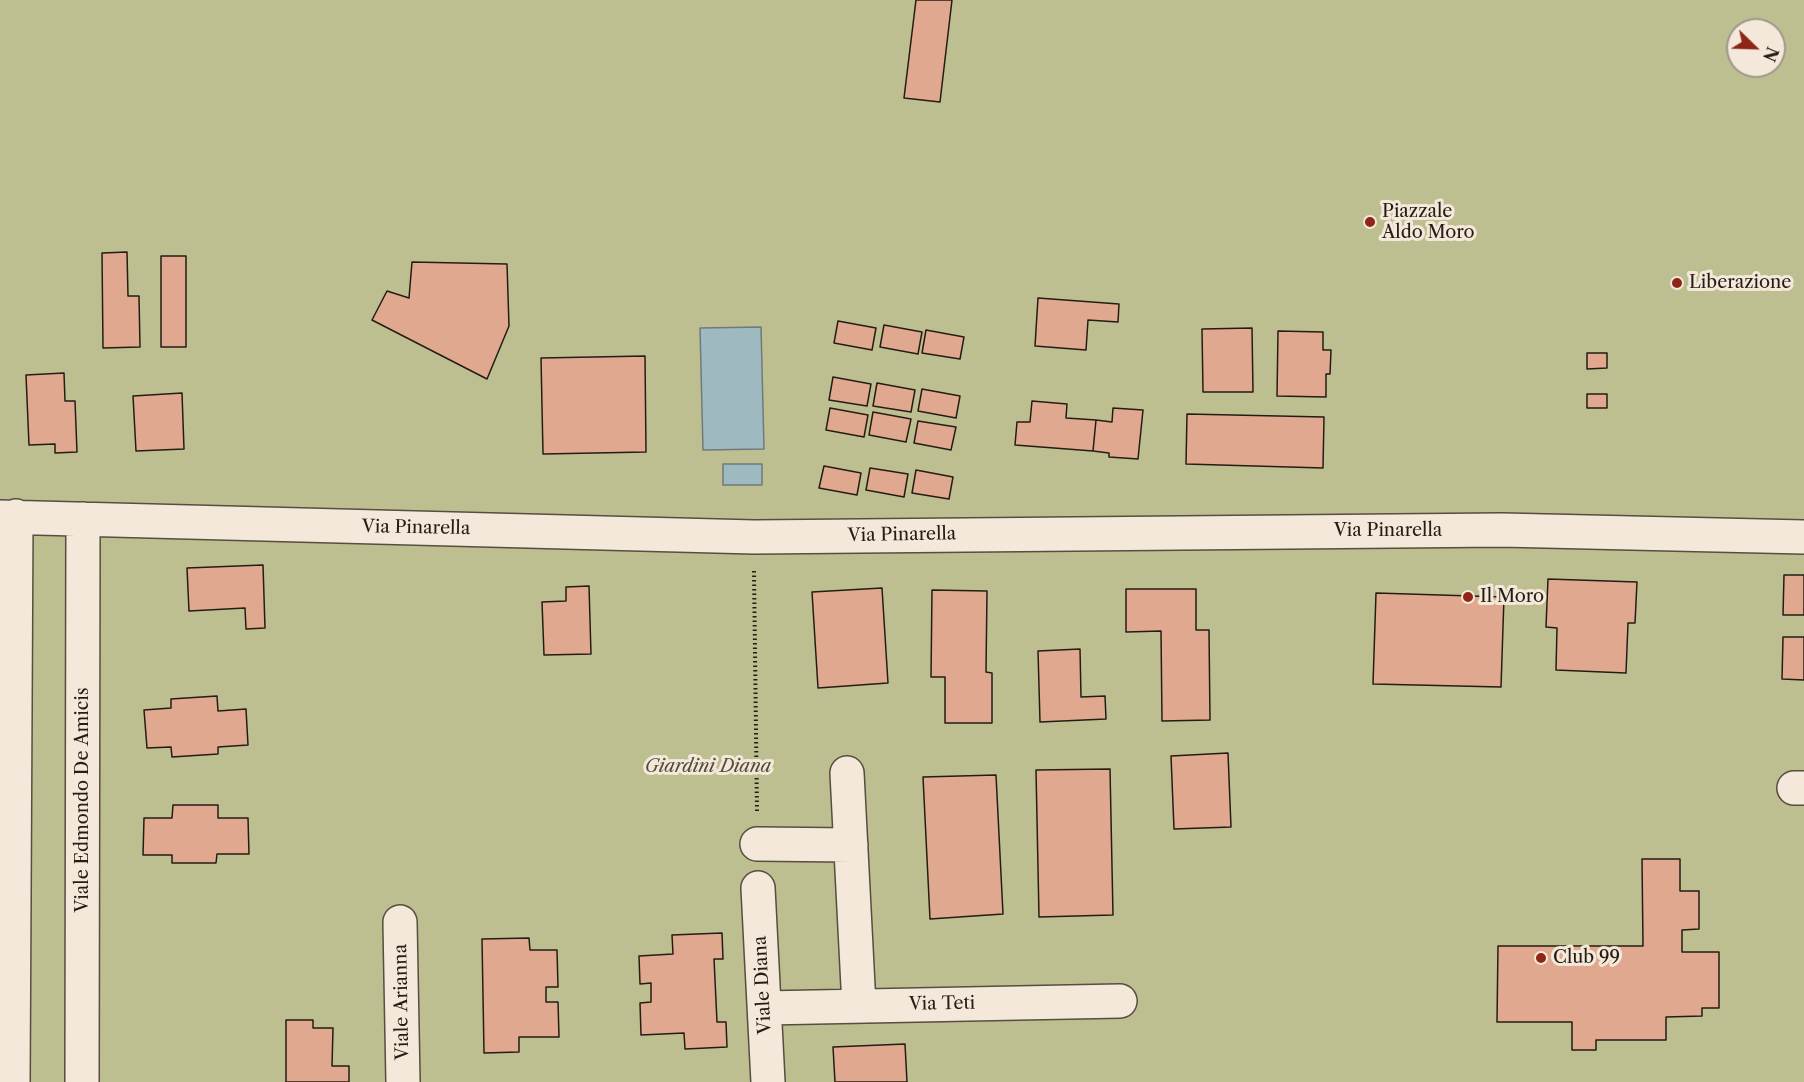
<!DOCTYPE html>
<html>
<head>
<meta charset="utf-8">
<style>
  body { margin:0 }
  #map { position:relative; width:1804px; height:1082px; overflow:hidden; background:#ecdcc5; font-family:"Libre Caslon Text",serif }
  canvas { display:block }
  .north { position:absolute; left:1726px; top:18px; width:60px; height:60px; box-sizing:border-box; background:#f3e8d9; border:2px solid #a1978a; border-radius:50%; rotate:113deg; font-size:16px; font-weight:700; line-height:24px; text-align:center; color:#251d14 }
  .north::after { content:''; display:block; margin:auto; width:21px; height:27px; background:#8f2418; clip-path:polygon(50% 0,100% 100%,50% 72%,0 100%) }
</style>
</head>
<body>
<div id="map">
<canvas width="1804" height="1082"></canvas>
<div class="north">N</div>
</div>
<script>
const ctx = document.querySelector('canvas').getContext('2d');
ctx.lineJoin = 'round';
function paint(path, color) {
  ctx.fillStyle = color;
  ctx.fill(path, 'evenodd');
}
function stroke(path, color, width, dash) {
  ctx.strokeStyle = color;
  ctx.lineWidth = width;
  ctx.lineCap = dash ? 'butt' : 'round';
  ctx.setLineDash(dash || []);
  ctx.stroke(path);
}
function drawText(font, color, halo, rows, align = 'center') {
  ctx.font = font + ' "Libre Caslon Text",serif';
  ctx.lineWidth = 6;
  ctx.setLineDash([]);
  ctx.textBaseline = 'middle';
  ctx.strokeStyle = halo;
  ctx.fillStyle = color;
  for (const [text, x, y, turn = 0] of rows) {
    ctx.save();
    ctx.translate(x, y);
    ctx.rotate((+turn || 0) * Math.PI / 180);
    ctx.textAlign = isNaN(turn) ? turn : align;
    if (halo) ctx.strokeText(text, 0, 0);
    ctx.fillText(text, 0, 0);
    ctx.restore();
  }
}
paint(new Path2D(`
  M0,0H1804V1082H0ZM1738,30H1774V66H1738Z`), '#bdbf91');
const water = new Path2D(`
  M761,327L764,449L703,450L700,328Z
  M723,464H762V485H723Z`);
paint(water, '#9eb9c0');
stroke(water, '#6e7b7b', 1.5);
const building = new Path2D(`
  M916,0H952L940,102L904,98Z
  M127,252L128,296H139L140,347L103,348L102,253Z
  M161,256H186V347H161Z
  M412,262L507,264L509,326L487,379L372,320L387,291L409,298Z
  M1038,298L1119,304L1118,322L1088,320L1086,350L1035,346Z
  M838,321L876,328L872,350L834,343Z
  M884,325L922,332L918,354L880,347Z
  M1252,328L1253,392H1203L1202,329Z
  M926,330L964,337L960,359L922,353Z
  M1278,331L1323,332V350H1331L1330,374H1326V397L1277,396Z
  M1587,353H1607V368L1587,369Z
  M645,356L646,452L543,454L541,358Z
  M64,373L65,401H75L77,452L55,453V444L29,445L26,375Z
  M833,377L871,384L867,406L829,400Z
  M877,383L915,390L911,412L873,406Z
  M922,389L960,396L956,418L918,411Z
  M182,393L184,449L136,451L133,396Z
  M1587,394H1607V408H1587Z
  M1032,401L1067,404L1066,418L1096,420L1093,451L1015,445L1017,422H1030Z
  M830,408L868,415L864,437L826,430Z
  M1113,408L1143,410L1138,459L1109,457V453L1093,451L1096,420L1112,422Z
  M873,412L911,419L906,442L869,435Z
  M1187,414L1324,417L1323,468L1186,464Z
  M918,421L956,427L951,450L914,443Z
  M824,466L861,473L857,495L819,488Z
  M870,468L908,474L904,497L866,490Z
  M916,470L953,477L949,499L912,493Z
  M263,565L265,628L246,629L245,608L189,611L187,568Z
  M1784,575H1804V615H1783Z
  M1548,579L1637,582L1635,623H1628L1626,673L1556,670L1557,628L1546,627Z
  M589,586L591,654L544,655L542,602L566,601V587Z
  M882,588L888,683L818,688L812,592Z
  M1126,589H1196V630H1209L1210,720L1162,721L1161,631L1126,632Z
  M932,590L987,591L986,672L992,673V723H945V677H931Z
  M1376,593L1504,597L1501,687L1373,684Z
  M1783,637H1804V680L1782,679Z
  M1080,649L1081,697L1105,696L1106,719L1040,722L1038,651Z
  M217,696L218,711L246,709L248,745L218,747V754L172,757L171,747L147,748L144,710L171,708V699Z
  M1228,753L1231,827L1174,829L1171,756Z
  M1110,769L1113,915L1039,917L1036,770Z
  M996,775L1003,914L930,919L923,777Z
  M173,805H218V818H248L249,854H217L216,863H172V855H143L144,818H172Z
  M1642,859H1680V891H1699V929L1682,930V952H1719V1008H1702V1016L1666,1017V1040H1596V1050H1572V1022H1497L1498,946H1643Z
  M722,933L723,959H714L717,1022H726L727,1047L685,1049L684,1033L641,1035L640,1003L651,1002V983L640,984L639,956L673,954L672,935Z
  M529,938L530,950H557L558,987H546V1002H558L559,1037H519V1052L484,1053L482,939Z
  M286,1020H313V1028H333L332,1066H349V1082H286Z
  M905,1044L907,1082H835L833,1047Z`);
paint(building, '#e0a88e');
stroke(building, '#251d14', 1.5);
const minor = new Path2D(`
  M847,773L859,1006
  M1794,788H1804
  M757,844L851,845
  M758,888L768,1082
  M400,922L403,1082
  M765,1008L1120,1001`);
const tertiary = new Path2D(`
  M0,517L754,537L1502,530L1804,537
  M13,1082L16,516
  M82,1082L83,519`);
stroke(minor, '#574d40', 36);
stroke(tertiary, '#574d40', 36);
stroke(new Path2D(`
  M754,571L757,812`), '#251d14', 4, [1.5, 3]);
stroke(minor, '#f3e8d9', 33);
stroke(tertiary, '#f3e8d9', 33);
for (const [x, y, r, color] of [
  [1370,222,6,"#8f2418"],
  [1677,283,6,"#8f2418"],
  [1468,597,6,"#8f2418"],
  [1541,958,6,"#8f2418"]
]) {
  const dot = new Path2D();
  dot.arc(x, y, r, 0, 2 * Math.PI);
  ctx.fillStyle = color;
  ctx.fill(dot);
  stroke(dot, '#f3e8d9', 2);
}
drawText('18px', '#251d14', '#f3e8d9', [
  ["Piazzale",1382,212],
  ["Aldo Moro",1382,233],
  ["Liberazione",1689,283],
  ["Il Moro",1480,597],
  ["Club 99",1553,958]
], 'left');
drawText('18px', '#251d14', '#f3e8d9', [
  ["Via Pinarella",416,528,1],
  ["Via Pinarella",1388,531],
  ["Via Pinarella",902,535,-1],
  ["Viale Edmondo De Amicis",83,800,-90],
  ["Viale Diana",763,985,-93],
  ["Viale Arianna",402,1002,-91],
  ["Via Teti",942,1004,-1]
]);
drawText('italic 18px', '#534e3a', '#f3e8d9', [
  ["Giardini Diana",708,767]
]);
</script>
</body>
</html>
